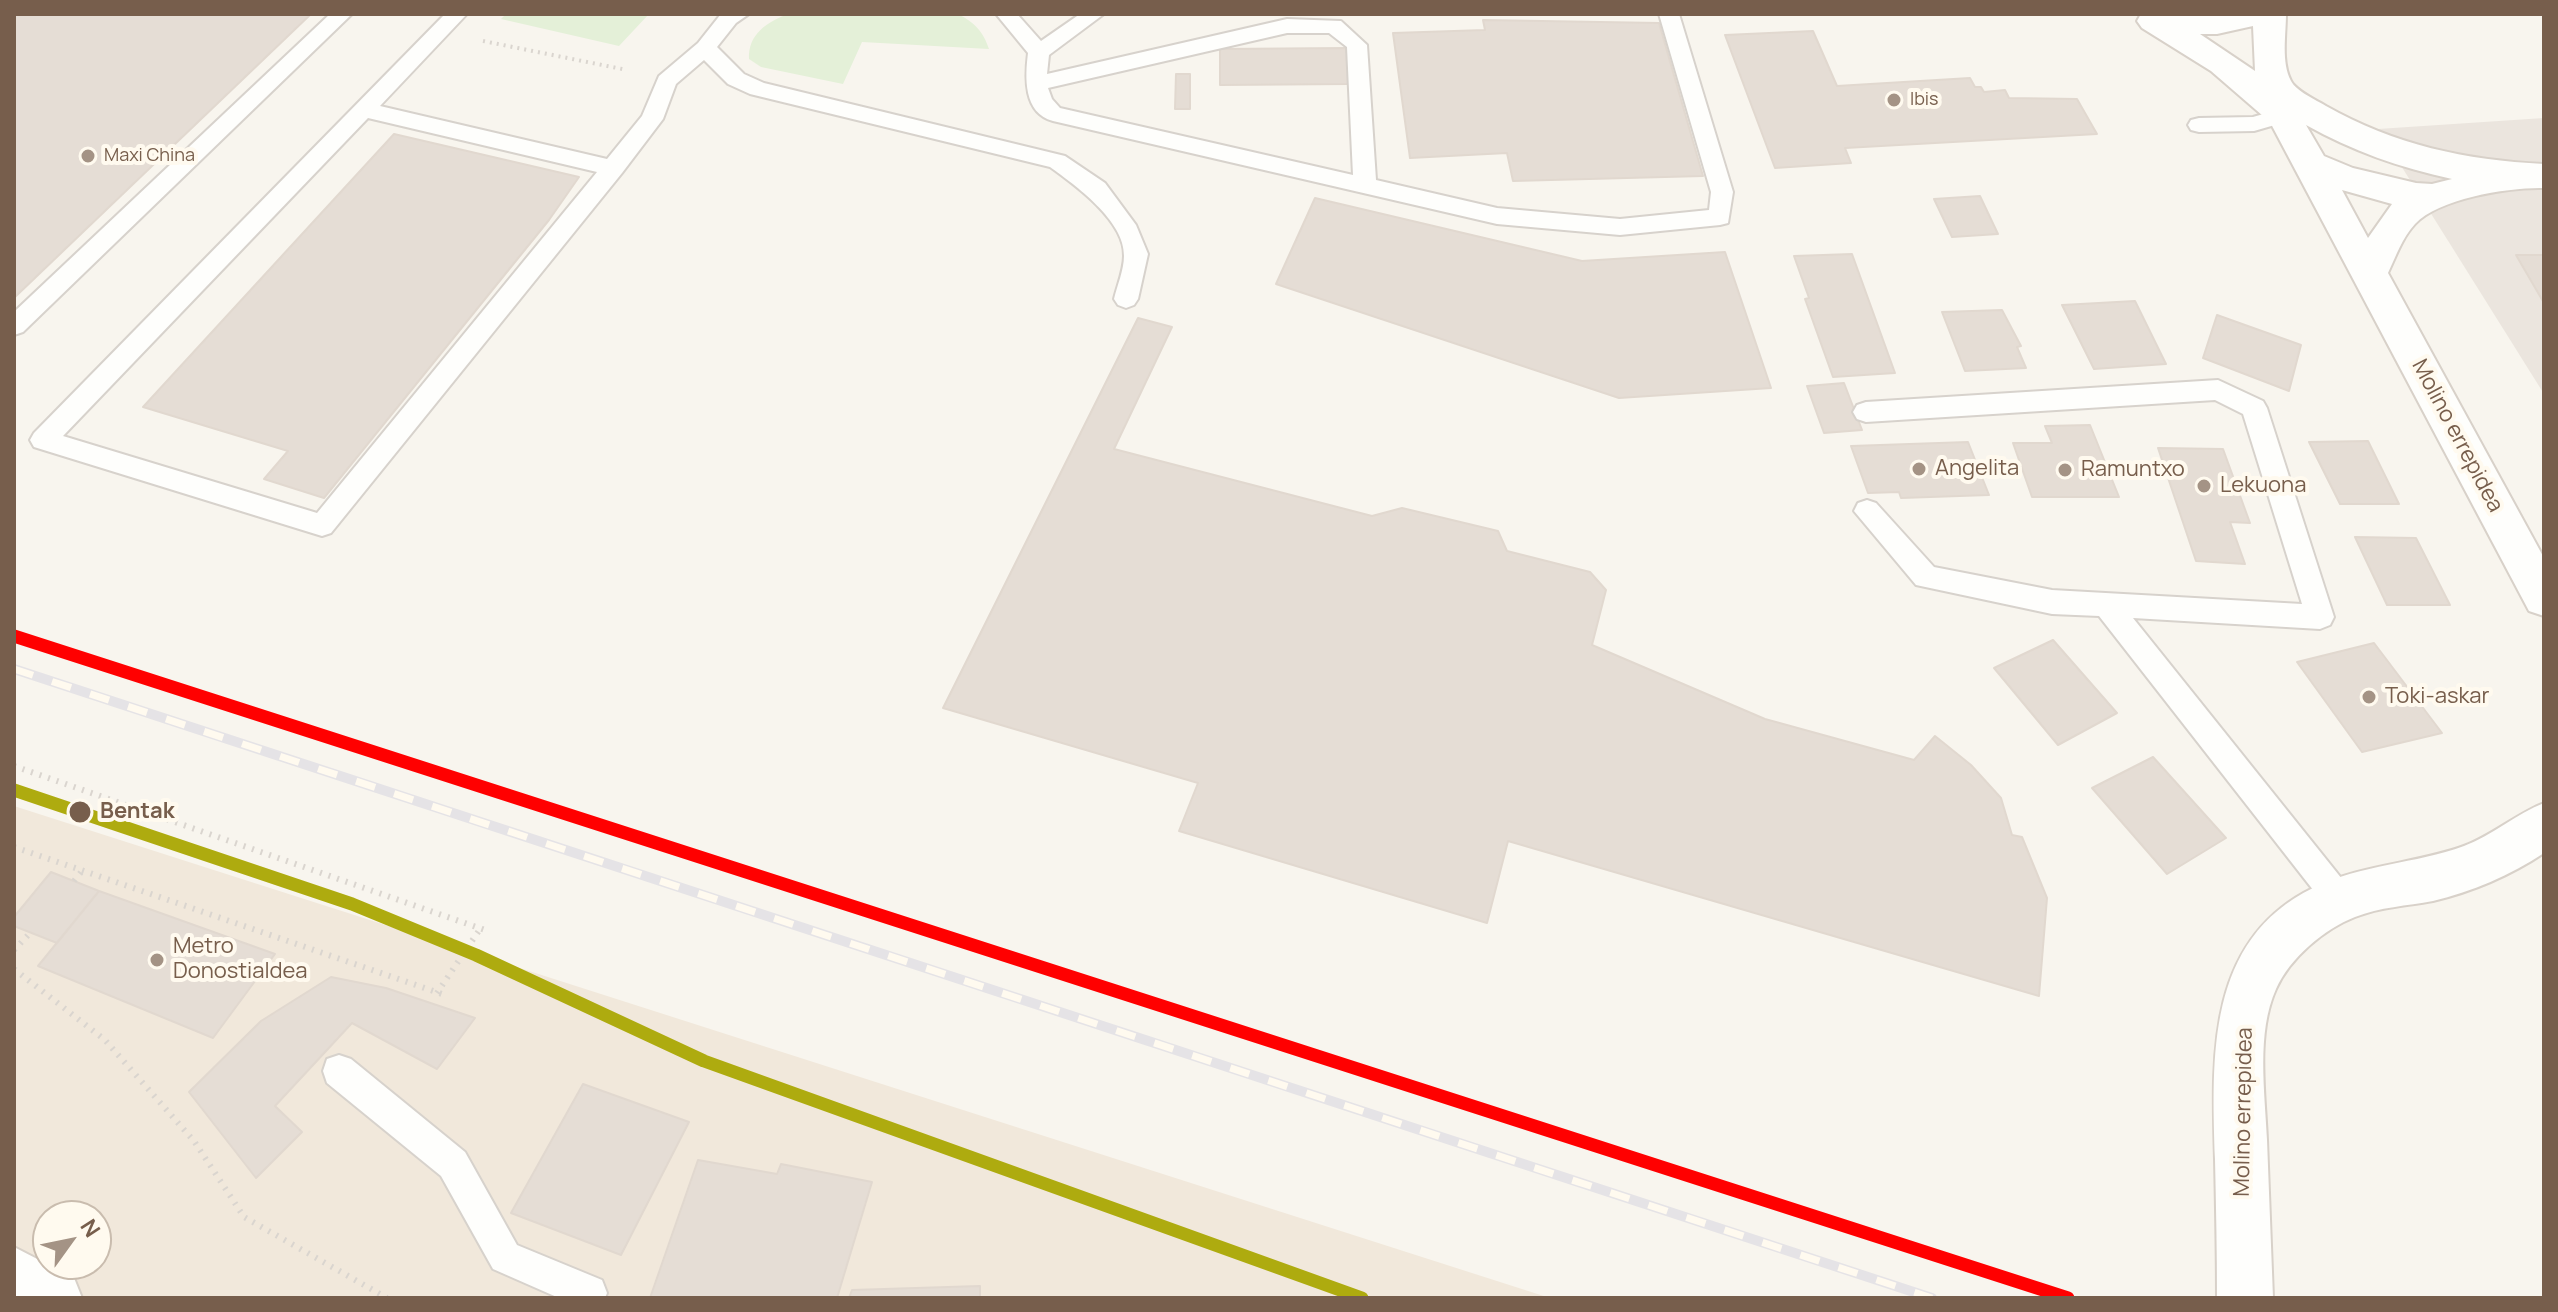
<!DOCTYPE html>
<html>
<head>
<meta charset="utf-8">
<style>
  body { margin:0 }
  #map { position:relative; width:2558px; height:1312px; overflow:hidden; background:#f8f5ee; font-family:Manrope,sans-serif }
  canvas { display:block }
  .frame { position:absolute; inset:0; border:16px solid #775e4c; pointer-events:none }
  .north { position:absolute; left:32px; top:1200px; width:80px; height:80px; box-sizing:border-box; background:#fffaef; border:2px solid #c9bcae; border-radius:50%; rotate:57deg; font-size:22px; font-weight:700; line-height:32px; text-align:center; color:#775e4c }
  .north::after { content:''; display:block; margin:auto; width:28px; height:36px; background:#a49385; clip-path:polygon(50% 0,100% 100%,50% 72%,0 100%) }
</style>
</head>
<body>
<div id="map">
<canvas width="2558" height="1312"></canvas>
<div class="frame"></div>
<div class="north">N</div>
</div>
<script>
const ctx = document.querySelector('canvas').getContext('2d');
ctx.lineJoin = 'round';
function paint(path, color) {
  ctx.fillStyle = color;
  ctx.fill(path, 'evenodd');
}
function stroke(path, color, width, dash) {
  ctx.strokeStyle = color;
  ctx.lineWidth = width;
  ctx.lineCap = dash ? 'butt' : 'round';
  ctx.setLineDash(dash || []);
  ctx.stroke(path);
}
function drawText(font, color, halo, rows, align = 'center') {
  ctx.font = font + ' Manrope,sans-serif';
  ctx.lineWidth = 8;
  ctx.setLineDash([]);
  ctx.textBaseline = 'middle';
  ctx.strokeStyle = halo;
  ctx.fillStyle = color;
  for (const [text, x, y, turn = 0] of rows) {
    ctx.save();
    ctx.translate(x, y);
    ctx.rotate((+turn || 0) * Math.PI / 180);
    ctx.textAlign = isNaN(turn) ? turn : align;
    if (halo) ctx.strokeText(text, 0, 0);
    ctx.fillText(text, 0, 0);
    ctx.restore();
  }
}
paint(new Path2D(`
  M14,806L1550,1298H14ZM48,1216H96V1264H48Z`), '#f1e8db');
paint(new Path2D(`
  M2544,118V394L2378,129Z`), '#ebe5de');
paint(new Path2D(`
  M506,14H649L619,46L501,19Z
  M788,14H958C975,23 983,31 989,49L862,42L843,84L761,67L749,59C748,34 767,22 788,14Z`), '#e4f0d8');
const building = new Path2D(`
  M14,14H311L14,298Z
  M1483,20L1659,23L1703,176L1513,181L1507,153L1410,158L1393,33L1485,30Z
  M1813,31L1837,86L1970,78L1975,87H1981L1984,92L2005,90L2009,98L2077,99L2097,134L1845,148L1851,163L1775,168L1725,35Z
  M1347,48L1349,84L1220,85V49Z
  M1176,74H1190V109H1175Z
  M394,134L579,177L549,220L324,498L264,479L288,451L143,407Z
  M1980,196L1998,234L1952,237L1934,199Z
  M1315,198L1582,261L1725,252L1771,388L1619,398L1276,284Z
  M1852,254L1895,373L1833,377L1805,299L1809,298L1794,256Z
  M2516,255H2544V303Z
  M2135,301L2166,364L2094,369L2062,305Z
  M2002,310L2021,346L2017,347L2026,368L1965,371L1942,312Z
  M2217,315L2301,345L2289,391L2203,358Z
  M1138,318L1172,327L1114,449L1372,516L1402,508L1498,531L1507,551L1590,572L1606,590L1592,645L1765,719L1914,760L1935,736L1971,765L2001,798L2012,835L2022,837L2047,898L2039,996L1508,841L1487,923L1179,831L1198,783L943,708Z
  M1844,383L1862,430L1824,433L1807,386Z
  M2090,425L2119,497H2032L2013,443H2052L2045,426Z
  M2368,441L2399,504H2340L2309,442Z
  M1968,442L1989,495L1901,498L1899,492L1868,493L1851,446Z
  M2158,448L2223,449L2250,523L2230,522L2245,564L2196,561Z
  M2355,537L2416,538L2450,605H2387Z
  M2053,640L2117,713L2058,745L1994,668Z
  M2374,643L2442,733L2362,752L2297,662Z
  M2153,757L2226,838L2167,874L2092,788Z
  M51,872L99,891L57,943L14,926V917Z
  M99,891L275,954L213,1038L38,966Z
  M331,977L386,988L475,1018L437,1069L352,1023L275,1106L302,1132L256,1178L189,1092L261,1021Z
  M583,1084L689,1122L621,1255L511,1213Z
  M698,1160L777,1174L781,1164L872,1182L837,1298H650Z
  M980,1286V1298H849L852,1290Z`);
paint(building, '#e5ddd5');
stroke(building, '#e1d8cf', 2);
const lane = new Path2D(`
  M330,14H352L23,332L14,335V312Z
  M445,14H467L380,106L607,159L642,116L659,76L698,43L721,14H749L736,23L717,47L744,74L764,83L1065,156L1105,183L1136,225L1148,254L1138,299L1134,305L1126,308L1118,305L1114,299C1117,286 1124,270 1124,256C1125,221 1075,185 1050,167L750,94L728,84L704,60L676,84L663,119L622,173L331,533L322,536L34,447L30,440L34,433ZM368,118L597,172L317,513L63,436Z
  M996,14H1017L1041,41L1080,14H1104L1049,55L1047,74L1287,19L1341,21L1367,45L1376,180L1497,208L1620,219L1709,210L1711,192L1659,14H1679L1733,192L1728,223L1720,225L1620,235L1497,224L1053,121C1023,113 1025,77 1028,53ZM1287,33H1329L1347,47L1353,175L1060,108L1052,99L1048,88Z
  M2284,108L2292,110L2295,115L2292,120L2254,131L2199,132L2191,130L2188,125L2191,120L2199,118L2253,117Z
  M2218,380L2263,401L2267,408L2334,617L2330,625L2320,629L2133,618L2350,889L2354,899L2350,909L2339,914L2328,909L2099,616L2052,614L1916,585L1854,511L1858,503L1867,500L1876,503L1934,567L2052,590L2302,604L2243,414L2215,400L1866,422L1857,419L1853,412L1857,405L1866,402Z
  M339,1055L351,1059L465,1152L517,1245L602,1280L607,1293L605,1298H559L493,1269L441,1176L327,1083L323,1071L327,1059Z`);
const secondary = new Path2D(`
  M2141,14H2286C2286,35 2281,62 2291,81C2296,91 2316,100 2326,106C2395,145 2465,160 2544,164V188C2511,187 2439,198 2415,224C2402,238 2396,256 2388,273L2544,558V616L2529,611L2270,122L2211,71L2142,28L2137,21ZM2253,26L2255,71L2200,34H2217ZM2306,125C2352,151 2401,168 2452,179L2432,184L2416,183L2353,168L2324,156ZM2342,190L2392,204L2368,238Z
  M2544,803V853C2511,875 2471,892 2433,901C2407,906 2380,907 2355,917C2324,929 2290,958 2276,989C2256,1033 2265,1093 2267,1140C2269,1193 2271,1245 2273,1298H2217C2217,1252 2216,1205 2215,1159C2212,1057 2206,940 2313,888C2362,864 2415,864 2464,846C2493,835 2516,814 2544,803Z
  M14,1247L74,1278L82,1298H14Z`);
stroke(lane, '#d7d2cc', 4);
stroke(secondary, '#d8d1c9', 4);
stroke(new Path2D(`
  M483,41L627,70`), '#dad5cf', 4, [2, 5]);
stroke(new Path2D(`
  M14,766L485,930
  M14,847L445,995
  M74,881L82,871
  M14,950L31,932
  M14,969L105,1040L194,1141L244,1217L387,1298
  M437,993L480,929`), '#dad5cf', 6, [2, 7]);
paint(lane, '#fefefc');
paint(secondary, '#fefefc');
const rail = new Path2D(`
  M14,669L1932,1298`);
stroke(rail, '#e5e3e6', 10);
stroke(rail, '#fffaef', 7, [20]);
stroke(new Path2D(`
  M14,790L352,904L476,955L704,1061L1362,1298`), '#aeab0f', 13);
stroke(new Path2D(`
  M14,636L2068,1298`), '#f00', 13);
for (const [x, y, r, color] of [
  [1894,100,8,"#a49385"],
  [88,156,8,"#a49385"],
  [1919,469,8,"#a49385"],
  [2065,470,8,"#a49385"],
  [2204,486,8,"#a49385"],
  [2369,697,8,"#a49385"],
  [80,812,12,"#775e4c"],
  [157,960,8,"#a49385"]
]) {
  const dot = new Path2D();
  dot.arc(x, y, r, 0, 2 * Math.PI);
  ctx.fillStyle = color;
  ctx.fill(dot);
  stroke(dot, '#fffaef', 3);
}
drawText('18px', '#775e4c', '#fffaef', [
  ["Ibis",1910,100],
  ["Maxi China",104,156]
], 'left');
drawText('22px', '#775e4c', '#fffaef', [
  ["Molino errepidea",2457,436,62],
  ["Molino errepidea",2244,1112,-89]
]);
drawText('22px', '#775e4c', '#fffaef', [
  ["Angelita",1935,469],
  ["Ramuntxo",2081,470],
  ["Lekuona",2220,486],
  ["Toki-askar",2385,697],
  ["Metro",173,947],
  ["Donostialdea",173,972]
], 'left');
drawText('bold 22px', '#775e4c', '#fffaef', [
  ["Bentak",100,812]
], 'left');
</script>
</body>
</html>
